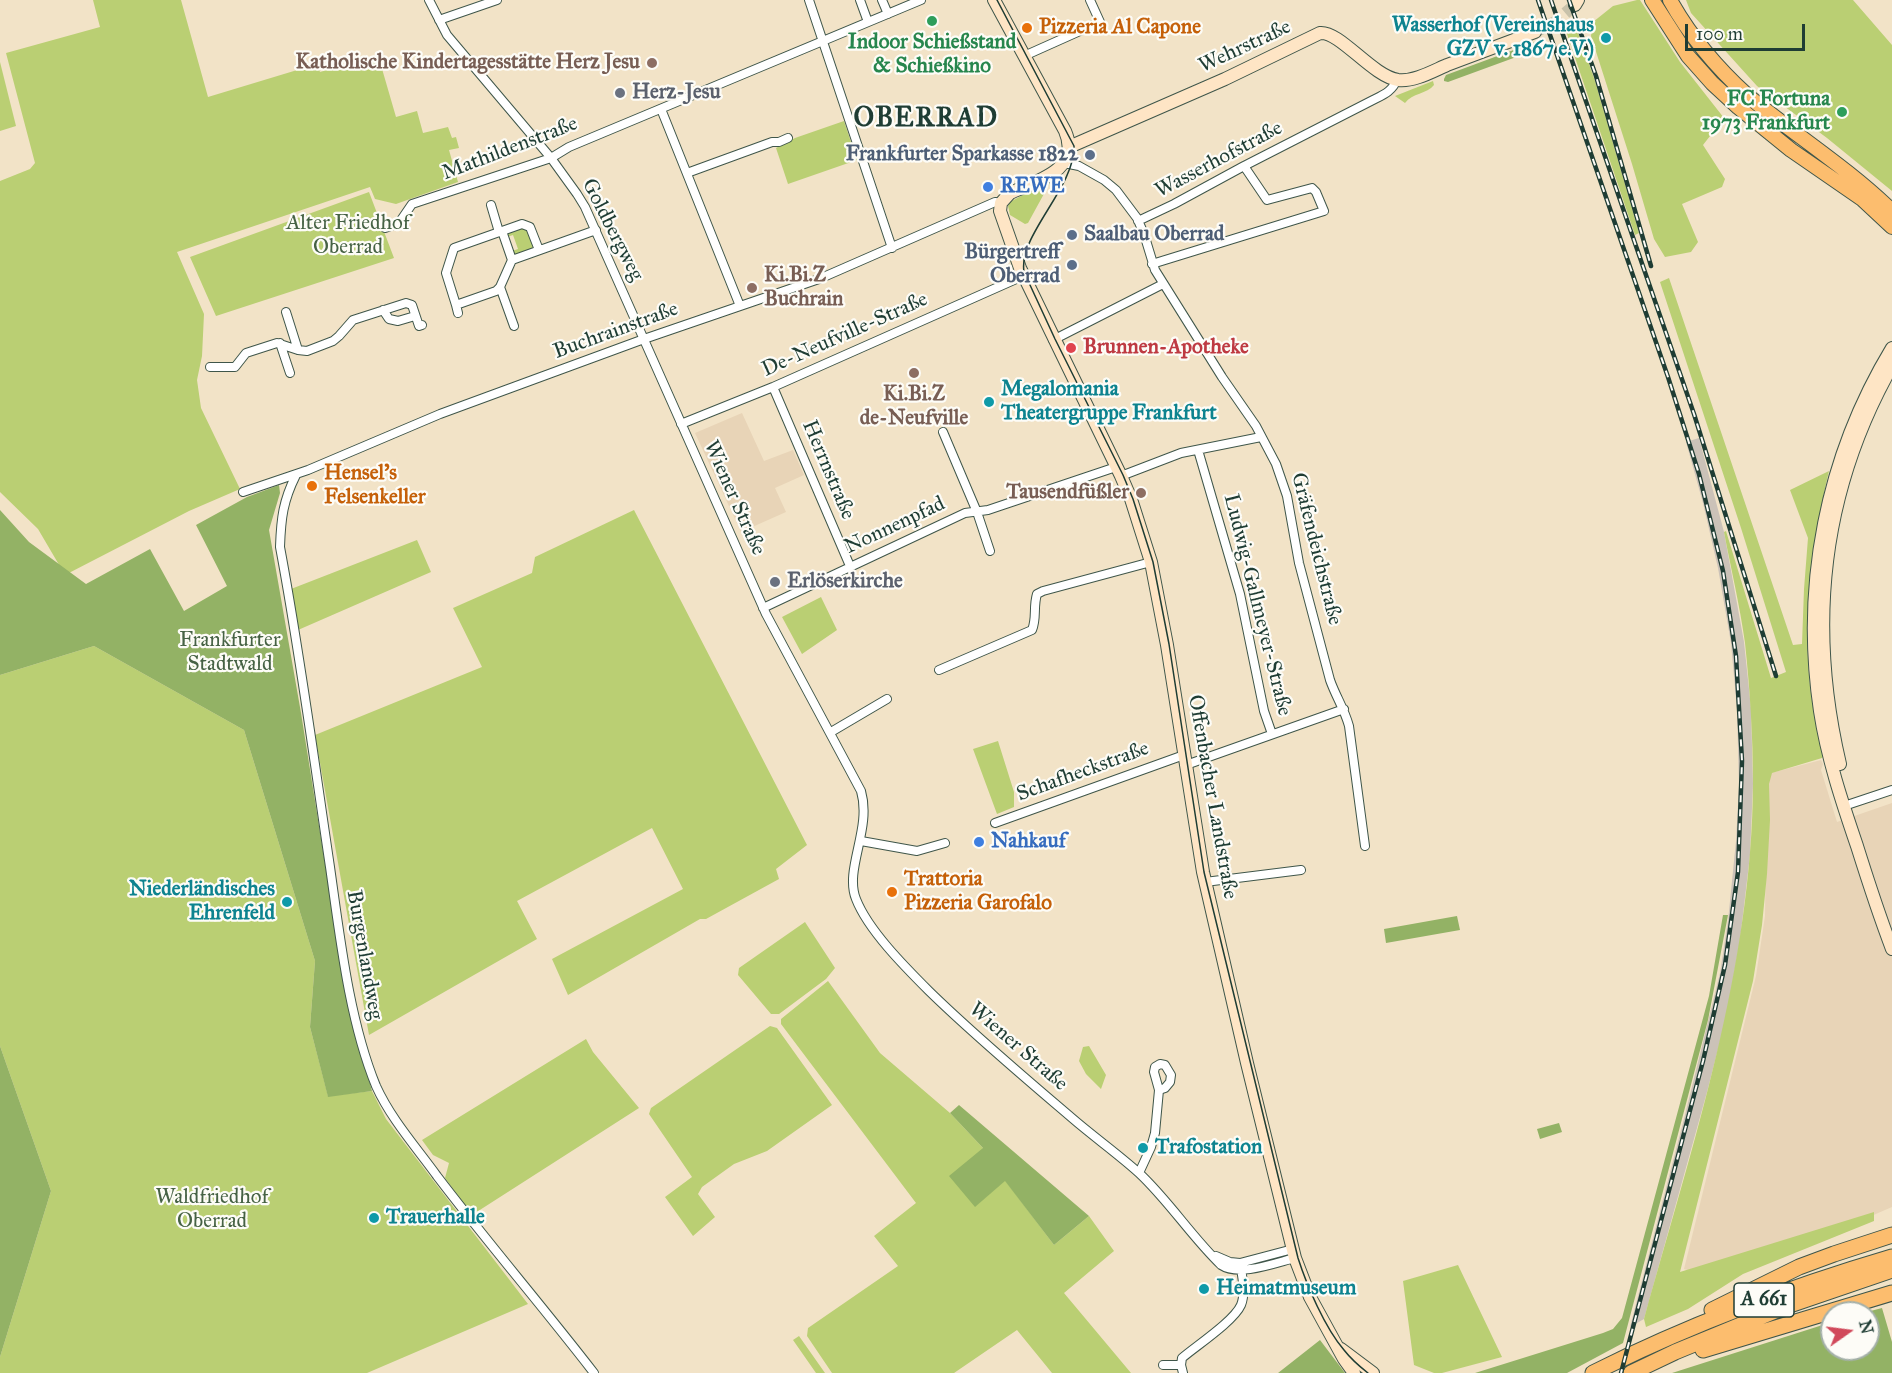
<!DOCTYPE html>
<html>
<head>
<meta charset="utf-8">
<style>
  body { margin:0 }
  #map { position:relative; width:1892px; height:1373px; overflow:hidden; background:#f2e3c7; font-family:"IM FELL Great Primer",serif }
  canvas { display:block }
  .north { position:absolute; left:1820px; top:1301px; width:60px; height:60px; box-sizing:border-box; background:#fdfcf7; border:2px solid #a4b0a9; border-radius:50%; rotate:76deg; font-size:16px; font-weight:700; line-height:24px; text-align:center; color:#1f3d34 }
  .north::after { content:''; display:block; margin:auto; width:21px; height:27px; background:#d1495b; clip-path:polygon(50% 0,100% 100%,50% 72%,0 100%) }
  .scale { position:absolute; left:1685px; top:24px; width:120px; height:27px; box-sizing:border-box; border:3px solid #1f3d34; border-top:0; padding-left:8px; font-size:18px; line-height:21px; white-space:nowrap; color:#1f3d34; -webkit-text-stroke:4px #fdfcf7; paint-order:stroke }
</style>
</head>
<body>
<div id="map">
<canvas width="1892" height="1373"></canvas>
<div class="north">N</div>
<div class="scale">100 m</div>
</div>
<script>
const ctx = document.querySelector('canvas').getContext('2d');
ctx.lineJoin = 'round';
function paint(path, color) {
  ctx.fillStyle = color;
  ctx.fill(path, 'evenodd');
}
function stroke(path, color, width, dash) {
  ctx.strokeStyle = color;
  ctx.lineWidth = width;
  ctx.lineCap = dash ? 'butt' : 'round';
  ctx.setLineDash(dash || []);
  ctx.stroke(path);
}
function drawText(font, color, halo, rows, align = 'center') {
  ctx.font = font + ' "IM FELL Great Primer",serif';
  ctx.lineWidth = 4.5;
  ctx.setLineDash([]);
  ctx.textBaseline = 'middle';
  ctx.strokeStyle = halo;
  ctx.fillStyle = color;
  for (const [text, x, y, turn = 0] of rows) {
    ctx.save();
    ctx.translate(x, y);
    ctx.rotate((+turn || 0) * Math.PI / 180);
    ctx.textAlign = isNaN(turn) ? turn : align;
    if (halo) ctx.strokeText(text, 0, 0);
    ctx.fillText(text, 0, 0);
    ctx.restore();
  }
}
paint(new Path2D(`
  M742,413L764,461L793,450L804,475L775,488L786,512L741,532L695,433Z
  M1821,760L1823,764L1821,770L1837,822L1892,803V1207L1855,1223L1702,1274L1684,1269L1756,976L1765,916L1767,774Z`), '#e8d4b7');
paint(new Path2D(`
  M1699,438L1724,532L1744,642L1751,708L1753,784L1750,855L1740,940L1733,980L1725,1022L1707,1092L1644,1319L1630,1327L1685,1115L1720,973L1728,921L1736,841L1739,786L1737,709L1731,643L1718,568L1703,503L1686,442Z`), '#cbc2b8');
paint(new Path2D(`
  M93,0H181L208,97L317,64L320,72L378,55L396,117L417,111L423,133L448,127L452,138L456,137L459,148L449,150L458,182L396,204L375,199L370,187L177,252L204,314L202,356L197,380L201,408L240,489L189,511L65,575L38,529L0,492V181L30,169L35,163L6,53L100,27Z
  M1637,0H1640L1680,62L1724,118L1703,145L1725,179L1722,187L1682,204L1698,242L1691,252L1665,257L1654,239L1632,164L1591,36L1593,22L1613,6Z
  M1686,0H1853L1892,45V191L1827,138L1757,86L1691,13Z
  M1576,27L1595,81L1639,233L1635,235L1566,31Z
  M0,62L16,126L0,131Z
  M1433,81L1434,85C1427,94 1412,93 1405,103L1395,96Z
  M844,121L857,160L788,184L776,148L795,138Z
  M1050,180L1051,181L1028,223L1025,224L1010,215L1008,206L1010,202Z
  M369,192L394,258L216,316L190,257Z
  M522,227L528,229L533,247L531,249L515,254L512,251L518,249L513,235L507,237V233Z
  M1669,278L1793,645L1802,644L1804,589L1808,538L1790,490L1829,471C1811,547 1801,623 1812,701C1815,719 1820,737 1824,755L1822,758L1772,773L1769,784L1770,820L1767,874L1762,925L1753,981L1680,1272L1874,1212V1221L1743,1274L1688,1309L1646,1327L1644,1319C1693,1143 1752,968 1753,783C1753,737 1750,690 1745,643C1740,606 1731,569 1724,532L1726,531L1771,678L1786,672L1741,528L1660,282Z
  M634,510L807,845L776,869L779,879L706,919H700L568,995L552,959L683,889L652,828L517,901L537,939L369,1035L315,735L482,667L453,608L532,573L535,557Z
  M417,540L431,572L298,630L291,589Z
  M821,597L837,630L802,654L782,617Z
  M94,646L244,730L315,961L310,1027L328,1096L372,1091L386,1119L528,1304L367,1373H0V1357L51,1191L0,1046V675Z
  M998,741L1014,792V807L997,814L973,749Z
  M805,922L835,968L826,979L779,1014H771L738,975L739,968Z
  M828,981L880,1053L950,1113L983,1148L975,1206L1005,1180L1054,1245L1089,1216L1114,1251L1064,1293L1131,1373H1052L1017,1330L954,1373H832L807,1336L808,1328L898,1266L874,1236L916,1203L781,1024V1019Z
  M770,1026L777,1028L832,1105L767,1151L734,1164L702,1187L698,1194L715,1217L693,1236L665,1197L692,1177L649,1114L651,1108Z
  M586,1039L593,1052L639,1108L472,1215L445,1178L449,1163L433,1155L422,1140Z
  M1089,1046L1106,1075L1101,1089L1086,1074L1079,1061L1083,1047Z
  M1458,1265L1502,1357L1442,1373H1434L1414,1365L1403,1281Z
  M799,1336L825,1373H816L793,1340Z`), '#bacf73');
paint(new Path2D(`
  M1538,41L1539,50L1537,53L1532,56H1519L1448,82L1444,81V79L1446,75Z
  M279,485L280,493L269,530L301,713L341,964L354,1025L372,1091L328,1097L310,1027L315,961L244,730L94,646L0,675V510L29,542L86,584L150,549L184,611L227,586L196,525L247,497Z
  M1723,915H1728L1708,1020L1623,1343L1567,1373H1475L1603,1333L1613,1329L1622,1318L1709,996Z
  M1457,916L1460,930L1386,943L1384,929Z
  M0,1046L51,1191L0,1357Z
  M959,1105L1089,1216L1054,1245L1005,1181L975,1207L949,1176L983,1148L950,1113Z
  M1559,1123L1562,1132L1540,1139L1537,1129Z
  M1882,1308L1892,1342V1373H1672L1832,1322V1349H1868V1313H1863Z
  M1320,1340L1345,1373H1278Z`), '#93b265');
stroke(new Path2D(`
  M1535,32L1555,22L1575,5`), '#c8c2aa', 12, [12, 6]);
const street = new Path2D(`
  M429,0L447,35L551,158L577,194L585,207L766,614L861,791C872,829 844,869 856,899C868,930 905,967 929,991C974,1035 1024,1077 1072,1118C1094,1137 1118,1154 1139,1173C1169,1201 1191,1236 1221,1265C1239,1277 1275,1263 1295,1258
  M809,0L892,248
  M860,0L868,22
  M882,0L888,14
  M439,20L497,0
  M1024,56L1100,22L1090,0
  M661,109L740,306
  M1064,163L1079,166L1104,180L1116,190L1137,218L1144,234L1155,270L1222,377L1256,426L1276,464L1287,496L1299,563L1330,680C1336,697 1344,708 1349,726L1365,846
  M687,173L772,142H779L788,138
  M491,205L499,232
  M1138,221L1174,204L1244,166L1373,100C1383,95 1393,91 1397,79
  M385,228L399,223L412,204L551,158L569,147L921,0
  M502,231L512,260L500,287L514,326
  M512,260L596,230
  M1152,264L1324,211L1316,192L1312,188L1267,200L1244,166
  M456,305L446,273L454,248L522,224L530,227L539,250
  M383,310L389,319L398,321L415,316
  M286,312L298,350
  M458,313L456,305L496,291L500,287
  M1053,340L1163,284
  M280,343L290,373
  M210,367H235L246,353L277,343L298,350L307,351L333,341L339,336L353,320L406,303L412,305L419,326L422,325
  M773,387L850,566
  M681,424L773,387L1023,276
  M943,432L977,512L990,551
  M1198,450L1240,594L1264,711L1272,734
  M296,475C283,501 281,518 280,547C300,653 314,760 330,867C340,937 349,1020 376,1086C391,1119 416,1147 437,1176C488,1243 543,1307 594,1373
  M1121,476L1181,453L1261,437
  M243,492L308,470L440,414L644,339L819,279L995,202L1001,203
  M763,608L965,513L988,510L1116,467
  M939,670L1032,630C1037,618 1033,607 1037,594L1043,591L1151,562
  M831,732L887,699
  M1186,765L1344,709
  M1850,804L1892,790
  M995,823L1184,755
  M861,841L917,851L945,843
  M1205,882L1301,870
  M1139,1173L1151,1147L1155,1133L1159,1090L1154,1072L1155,1067L1160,1064L1165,1065L1171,1075L1170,1082L1165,1088L1159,1090
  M1216,1256L1230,1262L1240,1263L1293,1249
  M1163,1365H1181
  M1183,1373L1181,1365L1182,1358C1196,1346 1234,1321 1241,1305C1246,1293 1242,1275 1240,1263`);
const secondary = new Path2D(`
  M994,0L1065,131C1082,170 1037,181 1010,193L1001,203L1000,211L1020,268L1121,476L1131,499L1151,562L1167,645L1203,872L1247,1063L1295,1258L1310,1297L1344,1359L1354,1373
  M1575,5L1578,0
  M1069,147L1225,79L1320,33C1340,31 1372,76 1398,80C1414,82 1433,71 1447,65C1476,54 1506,43 1535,32
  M1892,348C1826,457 1801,585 1820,711C1827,757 1842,802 1857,846C1868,881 1879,915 1892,949
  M1840,764C1807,624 1821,492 1892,366
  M1341,1349L1373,1373`);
const primary = new Path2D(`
  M1652,0L1688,56L1712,83L1738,107L1791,150L1862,199L1892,227
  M1670,0C1690,36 1717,68 1748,96C1795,135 1848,168 1892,211`);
const highway = new Path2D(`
  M1712,1310L1799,1267L1834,1254L1892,1235
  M1703,1350L1892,1293
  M1593,1373C1689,1325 1790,1287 1892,1257
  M1631,1373L1675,1352L1787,1306L1892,1270`);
stroke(street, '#3f564a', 10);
stroke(secondary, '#3f564a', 14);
stroke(primary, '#3f564a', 16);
stroke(highway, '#3f564a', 17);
stroke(street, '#fff', 8);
stroke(secondary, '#fee5c5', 12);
stroke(primary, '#fcbd6e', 14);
stroke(highway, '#fcbd6e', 15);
stroke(new Path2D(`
  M997,0L1074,146C1075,188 1018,235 1024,272L1055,339L1123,475L1133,499L1153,562L1169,644L1204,872L1298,1258C1307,1286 1325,1328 1344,1350C1351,1359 1359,1366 1368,1373`), '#1f3d34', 1.5);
const rail = new Path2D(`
  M1538,0L1668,377L1699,474L1723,571L1736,656L1742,761L1738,872L1725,965L1703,1061L1621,1373
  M1551,0L1694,414L1776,676
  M1569,0L1596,76L1651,266`);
stroke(rail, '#1f3d34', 4.5);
stroke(rail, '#fdfcf7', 2, [7]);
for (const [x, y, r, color] of [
  [932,21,6,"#2e9e5b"],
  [1027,28,6,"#e8710a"],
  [1606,38,6,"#0f9aa8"],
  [652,63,6,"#8d6e63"],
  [620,93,6,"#6b7280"],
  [1842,112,6,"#2e9e5b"],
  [1090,155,6,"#5c6f8a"],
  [988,187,6,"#3f7fe0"],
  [1072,235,6,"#5c6f8a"],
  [1072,265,6,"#5c6f8a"],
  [752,288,6,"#8d6e63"],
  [1071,348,6,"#e0444e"],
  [914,373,6,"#8d6e63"],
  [989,402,6,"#0f9aa8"],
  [312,486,6,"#e8710a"],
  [1141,493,6,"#8d6e63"],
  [775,582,6,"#6b7280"],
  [979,842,6,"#3f7fe0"],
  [892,892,6,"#e8710a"],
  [287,902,6,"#0f9aa8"],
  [1143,1148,6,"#0f9aa8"],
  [374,1218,6,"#0f9aa8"],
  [1204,1289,6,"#0f9aa8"]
]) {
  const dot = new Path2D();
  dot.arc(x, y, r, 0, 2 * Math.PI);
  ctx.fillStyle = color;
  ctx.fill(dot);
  stroke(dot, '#fdfcf7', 2);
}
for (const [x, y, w] of [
  [1764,1300,60]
]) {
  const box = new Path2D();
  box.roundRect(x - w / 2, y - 17, w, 34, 4.5);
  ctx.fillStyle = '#fdfcf7';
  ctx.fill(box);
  stroke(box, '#1f3d34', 1.5);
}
drawText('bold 20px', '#1f3d34', null, [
  ["A 661",1764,1300]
]);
drawText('bold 21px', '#0d838f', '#fdfcf7', [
  ["Wasserhof (Vereinshaus",1594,26,"right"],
  ["GZV v. 1867 e.V.)",1594,50,"right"],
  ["Megalomania",1001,390],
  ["Theatergruppe Frankfurt",1001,414],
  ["Niederländisches",275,890,"right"],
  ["Ehrenfeld",275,914,"right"],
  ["Trafostation",1155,1148],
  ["Trauerhalle",386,1218],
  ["Heimatmuseum",1216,1289]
], 'left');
drawText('bold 21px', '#c56008', '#fdfcf7', [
  ["Pizzeria Al Capone",1039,28],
  ["Hensel's",324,474],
  ["Felsenkeller",324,498],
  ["Trattoria",904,880],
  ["Pizzeria Garofalo",904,904]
], 'left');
drawText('bold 21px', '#27864d', '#fdfcf7', [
  ["Indoor Schießstand",932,43],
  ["& Schießkino",932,67],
  ["FC Fortuna",1830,100,"right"],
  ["1973 Frankfurt",1830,124,"right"]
]);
drawText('21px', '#1f3d34', '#fdfcf7', [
  ["Wehrstraße",1245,47,-25],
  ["Mathildenstraße",510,149,-21],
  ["Wasserhofstraße",1219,160,-28],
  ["Goldbergweg",612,230,63],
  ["Buchrainstraße",616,331,-20],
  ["De-Neufville-Straße",845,335,-24],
  ["Herrnstraße",828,470,67],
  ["Wiener Straße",734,498,66],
  ["Nonnenpfad",895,526,-25],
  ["Gräfendeichstraße",1316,549,76],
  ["Ludwig-Gallmeyer-Straße",1257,605,76],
  ["Schafheckstraße",1083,772,-20],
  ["Offenbacher Landstraße",1212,797,80],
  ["Burgenlandweg",364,955,80],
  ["Wiener Straße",1018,1047,41]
]);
drawText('bold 21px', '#785e54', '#fdfcf7', [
  ["Katholische Kindertagesstätte Herz Jesu",640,63],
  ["Ki.Bi.Z",764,276,"left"],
  ["Buchrain",764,300,"left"],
  ["Ki.Bi.Z",914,395,"center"],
  ["de-Neufville",914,419,"center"],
  ["Tausendfüßler",1129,493]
], 'right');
drawText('bold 21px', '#5b616d', '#fdfcf7', [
  ["Herz-Jesu",632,93],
  ["Erlöserkirche",787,582]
], 'left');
drawText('bold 21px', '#4e5e75', '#fdfcf7', [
  ["Frankfurter Sparkasse 1822",1078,155],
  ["Saalbau Oberrad",1084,235,"left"],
  ["Bürgertreff",1060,253],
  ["Oberrad",1060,277]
], 'right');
drawText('bold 21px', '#366cbe', '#fdfcf7', [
  ["REWE",1000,187],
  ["Nahkauf",991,842]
], 'left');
drawText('21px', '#466244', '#fdfcf7', [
  ["Alter Friedhof",348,224],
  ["Oberrad",348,248],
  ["Frankfurter",230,641],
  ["Stadtwald",230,665],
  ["Waldfriedhof",212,1198],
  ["Oberrad",212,1222]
]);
drawText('bold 21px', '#be3a42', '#fdfcf7', [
  ["Brunnen-Apotheke",1083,348]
], 'left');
ctx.letterSpacing = '1.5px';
drawText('bold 27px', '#1f3d34', '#fdfcf7', [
  ["OBERRAD",926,119]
]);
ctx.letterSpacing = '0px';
</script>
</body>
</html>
